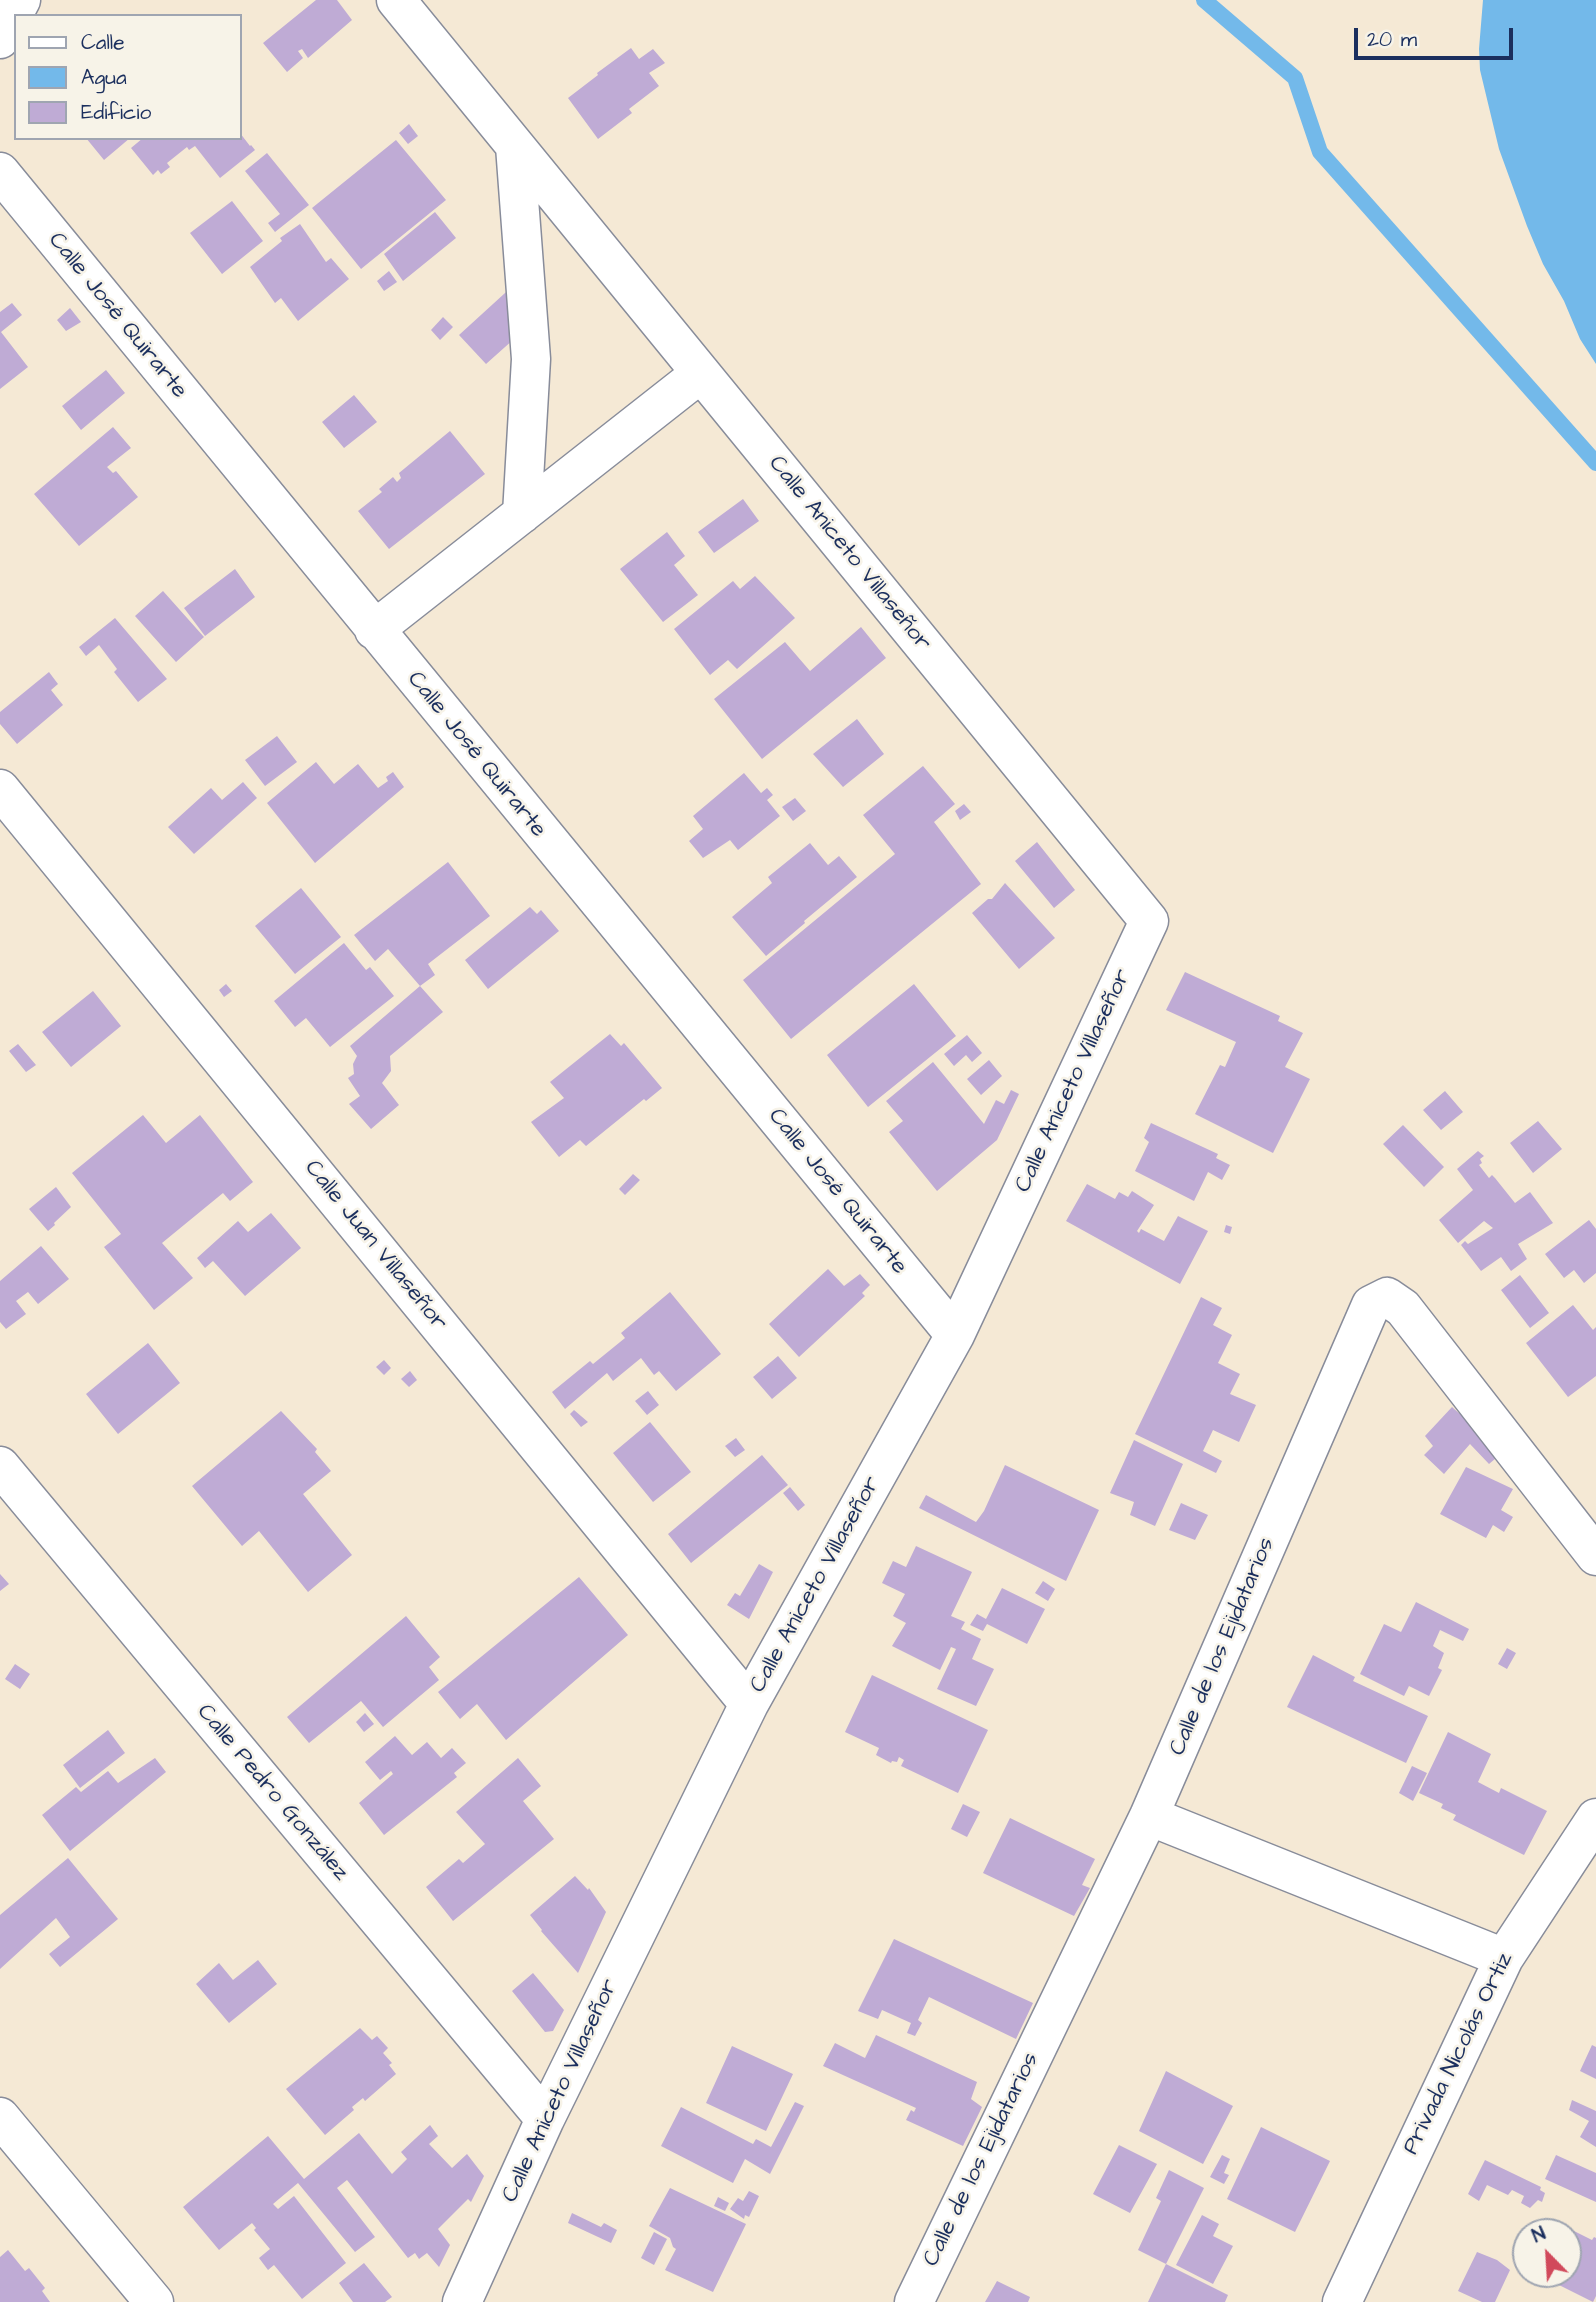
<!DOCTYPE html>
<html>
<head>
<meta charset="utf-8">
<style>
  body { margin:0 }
  #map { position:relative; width:1596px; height:2302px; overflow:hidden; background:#f5e9d5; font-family:"Architects Daughter",sans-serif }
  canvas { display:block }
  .legend { position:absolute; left:14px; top:14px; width:228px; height:126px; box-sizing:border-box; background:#f7f3e8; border:2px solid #9fa5b1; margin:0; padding:9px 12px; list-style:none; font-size:21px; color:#1b2f5e }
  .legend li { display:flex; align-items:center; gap:14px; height:35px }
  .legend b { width:35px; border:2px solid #9fa5b1 }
  .north { position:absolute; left:1512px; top:2218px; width:70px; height:70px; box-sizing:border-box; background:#f7f3e8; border:2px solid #9fa5b1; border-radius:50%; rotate:336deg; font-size:19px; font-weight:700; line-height:28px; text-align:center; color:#1b2f5e }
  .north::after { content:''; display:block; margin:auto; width:24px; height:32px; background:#d1495b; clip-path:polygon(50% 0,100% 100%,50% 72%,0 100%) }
  .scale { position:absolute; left:1354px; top:28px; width:159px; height:32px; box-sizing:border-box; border:4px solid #1b2f5e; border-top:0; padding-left:9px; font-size:21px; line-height:24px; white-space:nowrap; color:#1b2f5e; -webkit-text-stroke:5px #f7f3e8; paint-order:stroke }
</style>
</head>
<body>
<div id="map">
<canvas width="1596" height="2302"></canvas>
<ul class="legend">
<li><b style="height:9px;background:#fff"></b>Calle</li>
<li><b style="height:19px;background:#73b9ea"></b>Agua</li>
<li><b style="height:19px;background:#bfabd5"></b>Edificio</li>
</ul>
<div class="north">N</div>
<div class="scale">20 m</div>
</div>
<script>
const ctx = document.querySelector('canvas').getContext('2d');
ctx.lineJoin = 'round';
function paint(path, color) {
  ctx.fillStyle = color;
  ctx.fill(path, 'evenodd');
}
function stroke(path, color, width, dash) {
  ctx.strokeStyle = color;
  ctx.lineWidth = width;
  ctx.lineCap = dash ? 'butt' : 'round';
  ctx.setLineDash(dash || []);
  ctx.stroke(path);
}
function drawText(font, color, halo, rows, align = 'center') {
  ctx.font = font + ' "Architects Daughter",sans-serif';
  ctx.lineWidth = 5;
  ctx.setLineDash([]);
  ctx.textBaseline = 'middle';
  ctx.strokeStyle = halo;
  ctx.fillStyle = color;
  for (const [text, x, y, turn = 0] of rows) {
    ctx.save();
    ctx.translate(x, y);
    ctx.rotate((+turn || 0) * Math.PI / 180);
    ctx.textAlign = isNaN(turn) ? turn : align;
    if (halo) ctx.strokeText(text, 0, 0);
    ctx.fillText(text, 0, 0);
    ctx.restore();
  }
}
paint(new Path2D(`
  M1483,0H1596V364L1580,339L1564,301L1543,264L1527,226L1499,149L1480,70L1479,49Z`), '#73b9ea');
stroke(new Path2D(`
  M1204,0L1295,78L1320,152L1596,463`), '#73b9ea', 16);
paint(new Path2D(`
  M316,0H337L352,20L308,58L302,49L298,51L303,58L287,72L263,43Z
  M631,48L639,59L653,49L665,63L649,73L659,86L629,109L632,113L598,139L568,98L598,75L597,73Z
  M409,124L418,136L408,144L399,133Z
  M240,133L250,146L251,145L255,150L220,178L195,146L189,150L187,147L167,163L170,167L161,174L158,170L153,175L131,148L143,138H240Z
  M86,138H130L104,160Z
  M396,140L446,200L361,269L312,208Z
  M267,153L309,205L275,232L268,223L280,214L245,171Z
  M232,201L263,241L222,274L190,233Z
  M435,212L456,238L403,281L384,254Z
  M300,224L326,262L331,258L349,279L298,321L281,298L275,303L250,267L282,241L280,238Z
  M389,271L397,282L384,291L377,281Z
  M516,283L542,314L486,364L459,335Z
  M12,303L22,315L1,332L28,367L0,389V312Z
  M70,308L81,322L66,331L57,320Z
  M443,317L453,327L440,340L431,330Z
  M106,370L125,393L81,430L62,406Z
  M354,395L377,422L344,448L322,422Z
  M113,427L131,448L107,467L113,473L116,471L138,497L79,546L34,494Z
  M450,431L485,474L389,549L358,511L382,492L379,489L393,477L397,482L401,478L399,473Z
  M743,499L759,521L714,553L698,532Z
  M667,532L685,556L674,565L698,595L663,622L620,569Z
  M235,569L255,597L205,636L184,608Z
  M755,576L795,618L737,669L728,660L710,675L674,629L733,581L740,589Z
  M163,591L204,637L176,662L135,616Z
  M115,618L167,679L138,702L114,672L117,669L99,645L86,656L79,647Z
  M861,627L886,658L762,759L714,699L785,642L810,671Z
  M49,672L58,684L51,690L63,705L17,744L0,724V712Z
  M857,719L884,754L843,787L813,754Z
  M277,736L297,762L265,786L245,760Z
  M316,762L334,784L358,764L378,788L388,781L386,777L393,772L404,787L315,863L267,803Z
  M923,766L955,804L934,822L981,884L791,1039L743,980L895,854L863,815Z
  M744,773L761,793L767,788L773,795L767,800L780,816L738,850L730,840L703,858L689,841L703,829L693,816Z
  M243,782L257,798L194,854L168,827L211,788L222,800Z
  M795,798L806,811L793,821L782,807Z
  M964,804L971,812L960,820L955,811Z
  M1037,842L1075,890L1054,908L1015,861Z
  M810,843L828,865L839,856L857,877L804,921L805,923L766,956L732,917L772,883L768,877Z
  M448,862L490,916L428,964L435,975L420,986L388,949L375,961L354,935Z
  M1005,883L1055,938L1019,969L972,913L988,899H992Z
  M301,888L341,937L295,974L255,926Z
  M530,907L537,914L541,910L559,931L488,989L465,960Z
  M344,943L366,970L370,967L394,996L330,1047L306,1018L295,1027L274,1001Z
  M1185,972L1280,1016L1278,1021L1303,1033L1285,1067L1310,1079L1273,1153L1195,1114L1220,1065L1225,1067L1236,1042L1166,1010Z
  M226,984L232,991L224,997L219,990Z
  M914,984L956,1036L868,1107L827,1055Z
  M420,986L443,1012L390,1056L391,1071L382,1083L399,1105L371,1129L349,1104L360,1096L348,1078L354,1074L353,1064L357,1056L350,1046Z
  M93,991L121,1026L71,1067L42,1032Z
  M610,1034L621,1046L624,1043L662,1088L646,1101L644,1099L586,1146L580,1140L559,1157L531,1122L564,1098L550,1082Z
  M967,1035L982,1053L972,1062L966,1055L954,1066L944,1054Z
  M18,1044L36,1065L26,1072L9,1051Z
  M989,1060L1002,1076L981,1095L967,1079Z
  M933,1062L984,1124L996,1100L1004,1104L1011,1090L1019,1094L997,1140L937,1191L889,1132L903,1121L886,1101Z
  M1445,1091L1463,1112L1441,1130L1423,1110Z
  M143,1115L166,1143L200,1115L253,1182L230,1201L223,1193L162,1243L193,1278L154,1310L104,1247L121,1234L72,1173Z
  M1538,1121L1562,1149L1533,1173L1510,1143Z
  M1151,1123L1218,1154L1216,1158L1230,1165L1222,1180L1208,1172L1194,1201L1135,1171L1149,1142L1144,1138Z
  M1403,1125L1444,1167L1424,1187L1383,1144Z
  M1478,1151L1484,1156L1480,1159L1482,1163L1479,1165L1489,1178L1492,1175L1495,1178L1515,1203L1530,1192L1553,1223L1518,1244L1527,1259L1511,1271L1501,1257L1481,1271L1461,1245L1465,1241L1468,1244L1493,1228L1484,1221L1458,1243L1439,1220L1473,1190L1457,1169Z
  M633,1174L640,1180L625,1195L619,1189Z
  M1087,1184L1115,1199L1119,1192L1128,1197L1132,1191L1154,1205L1137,1231L1139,1233L1141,1229L1164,1241L1178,1216L1208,1231L1180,1284L1066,1221Z
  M56,1187L71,1207L54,1223L55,1225L48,1231L29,1209Z
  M271,1213L301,1248L245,1296L213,1261L205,1268L197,1258L238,1221L248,1232Z
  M1589,1220L1596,1229V1273L1584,1283L1574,1270L1564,1278L1545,1254Z
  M1226,1225L1232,1227L1230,1234L1224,1232Z
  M41,1246L69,1279L38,1304L28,1292L16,1301L26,1314L6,1329L0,1322V1281Z
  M828,1269L844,1286L860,1274L870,1285L862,1293L865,1296L799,1357L769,1324Z
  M1520,1275L1549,1313L1530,1328L1501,1290Z
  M670,1292L721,1354L676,1391L659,1371L654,1375L641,1358L613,1381L607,1373L565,1409L552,1392L590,1361L593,1364L625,1338L621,1333Z
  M1201,1297L1222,1308L1213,1325L1232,1335L1218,1363L1240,1374L1230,1394L1256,1405L1239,1442L1213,1430L1203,1451L1222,1461L1216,1473L1135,1434Z
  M1573,1305L1593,1330L1596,1327V1376L1568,1397L1526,1343Z
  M148,1343L180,1383L118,1434L86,1394Z
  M778,1356L797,1378L772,1399L753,1377Z
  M384,1360L391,1368L384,1375L376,1367Z
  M410,1371L417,1380L409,1387L401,1379Z
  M648,1391L659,1405L647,1415L635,1401Z
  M1452,1407L1479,1431L1508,1448L1489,1464L1470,1444L1444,1474L1424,1455L1433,1446L1425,1436Z
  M574,1410L588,1422L581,1427L570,1414Z
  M281,1411L317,1449L315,1452L331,1471L303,1494L352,1555L308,1592L259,1531L242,1546L192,1486Z
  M650,1422L691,1472L653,1502L613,1453Z
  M736,1438L745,1450L735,1457L725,1446Z
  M1134,1440L1183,1464L1155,1526L1130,1515L1134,1502L1110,1493Z
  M762,1455L788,1485L691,1563L668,1534Z
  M1005,1465L1099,1510L1066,1581L919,1508L926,1495L976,1522L984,1511Z
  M1466,1467L1513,1489L1501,1510L1513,1517L1504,1532L1493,1525L1486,1538L1440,1514Z
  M790,1487L805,1505L798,1511L783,1493Z
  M1181,1503L1208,1515L1195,1540L1169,1530Z
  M916,1546L972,1572L951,1616L965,1622L961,1629L981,1639L972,1659L994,1669L976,1706L937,1689L956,1649L951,1647L940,1670L892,1646L906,1623L893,1616L905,1594L882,1583L893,1561L906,1567Z
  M759,1564L773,1572L749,1619L727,1605L735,1593L740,1596Z
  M0,1574L9,1584L0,1591Z
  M579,1577L628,1635L506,1740L477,1704L460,1719L438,1692Z
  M1043,1581L1055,1589L1048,1601L1035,1593Z
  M1002,1588L1045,1609L1027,1644L987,1624L983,1631L970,1625L977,1614L986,1619Z
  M1416,1602L1469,1629L1463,1641L1440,1630L1433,1646L1444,1653L1438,1668L1442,1670L1429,1696L1409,1686L1404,1696L1360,1674L1384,1624L1401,1632Z
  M406,1616L440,1657L429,1667L439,1680L383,1727L361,1701L309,1743L287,1717Z
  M1507,1648L1516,1653L1507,1669L1498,1664Z
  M1313,1655L1355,1677L1353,1681L1428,1716L1406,1763L1287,1707Z
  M15,1664L30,1674L20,1689L5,1679Z
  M872,1675L988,1730L958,1793L901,1766L904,1760L899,1757L897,1762L892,1761L891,1763L876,1755L879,1748L845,1732Z
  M365,1713L374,1724L364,1732L356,1722Z
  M108,1730L125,1753L80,1788L63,1765Z
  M1448,1732L1491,1754L1478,1782L1499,1793L1501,1788L1547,1811L1524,1855L1453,1820L1456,1815L1441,1808L1443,1804L1419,1793Z
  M395,1736L412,1755L427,1742L441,1758L452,1748L466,1763L454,1773L457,1777L384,1835L359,1803L393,1774L391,1771L380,1780L365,1762Z
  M155,1758L166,1772L70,1851L42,1815L76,1787L81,1792L108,1771L118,1783Z
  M518,1758L541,1786L523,1801L554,1839L453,1921L426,1887L459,1859L463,1863L485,1844L456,1812Z
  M1412,1766L1427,1773L1413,1801L1399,1793Z
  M963,1804L980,1812L967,1837L951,1829Z
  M1010,1818L1095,1859L1082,1885L1090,1888L1074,1916L983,1873Z
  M68,1858L118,1919L60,1967L49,1954L70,1937L56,1918L0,1969V1915Z
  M575,1876L588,1890L589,1888L606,1912L578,1973L541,1931L542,1930L530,1915Z
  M894,1939L1033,2003L1016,2039L929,1997L918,2020L922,2023L915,2036L907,2033L911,2023L882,2010L878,2019L858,2011Z
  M258,1960L277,1984L229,2023L196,1984L219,1963L233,1980Z
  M533,1973L564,2010L553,2031L545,2032L512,1991Z
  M360,2028L372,2040L377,2036L388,2048L383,2053L392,2063L389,2065L396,2074L365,2101L363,2098L352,2107L354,2110L325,2135L286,2089Z
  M876,2035L977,2082L971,2099L982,2107L963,2146L906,2120L911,2110L914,2112L916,2108L823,2066L835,2043L865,2058Z
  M1592,2045L1596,2047V2079L1580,2071Z
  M732,2046L793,2074L766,2131L706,2103Z
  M1166,2071L1233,2106L1203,2164L1139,2131Z
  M1572,2100L1596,2111V2147L1580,2137L1589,2121L1569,2110Z
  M795,2102L804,2106L770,2174L745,2159L733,2183L661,2146L681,2107L753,2144L756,2139L771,2147Z
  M430,2125L438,2136L429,2144L452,2168L467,2154L484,2176L471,2202L468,2199L438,2229L450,2245L439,2267L427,2253L419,2259L415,2253L408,2258L347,2180L337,2188L375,2237L355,2252L298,2183L273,2204L278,2209L294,2196L346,2263L302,2299L274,2265L268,2270L259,2258L270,2249L254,2230L256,2228L252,2223L219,2250L183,2207L268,2136L304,2179L359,2133L392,2174L407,2159L401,2152Z
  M1261,2127L1330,2161L1295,2232L1227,2199Z
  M1119,2145L1157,2164L1130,2213L1093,2194Z
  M1222,2155L1230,2159L1224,2173L1229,2175L1224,2184L1210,2177Z
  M1556,2155L1596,2173V2202L1545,2179Z
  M1485,2160L1541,2187L1540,2190L1545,2193L1542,2202L1538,2200L1530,2208L1521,2203L1524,2196L1512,2190L1508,2195L1487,2185L1479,2201L1468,2194Z
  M1169,2170L1204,2188L1166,2264L1138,2250L1161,2201L1156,2198Z
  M670,2188L746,2224L713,2292L665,2270L676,2249L673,2247L670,2238L649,2226Z
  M749,2191L759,2196L749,2217L745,2215L744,2219L730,2209L738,2198L743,2201Z
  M718,2197L729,2203L725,2211L714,2206Z
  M572,2213L601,2227L604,2223L617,2230L611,2243L568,2223Z
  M1202,2215L1219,2224L1213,2236L1233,2246L1213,2284L1176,2265Z
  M1570,2229L1592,2240L1594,2237L1596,2238V2296L1593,2302L1537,2274H1568Z
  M654,2232L667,2239L654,2265L641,2258Z
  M8,2250L25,2271L29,2268L45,2288L42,2291L50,2302H0V2257Z
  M1477,2252L1497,2260L1510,2270L1495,2302H1482L1458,2291Z
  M364,2263L392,2297L385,2302H353L339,2283Z
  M1166,2264L1228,2295L1225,2302H1148Z
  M997,2281L1030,2297L1028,2302H985Z`), '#bfabd5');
const minor = new Path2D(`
  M396,0L1149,921L955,1335L749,1704L545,2119L462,2302
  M0,39L21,0
  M515,146L531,359L522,514
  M0,172L955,1335
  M374,630L701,373
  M0,789L749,1704
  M0,1466L545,2119
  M1149,1816L1504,1958
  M0,2117L154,2302
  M914,2302L1149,1816L1371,1305L1387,1297L1403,1308L1596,1556
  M1342,2302L1504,1958L1596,1818`);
stroke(minor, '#888c9a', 41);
stroke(minor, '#fff', 38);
drawText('23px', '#1b2f5e', '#f7f3e8', [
  ["Calle José Quirarte",117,316,51],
  ["Calle Aniceto Villaseñor",849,554,51],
  ["Calle José Quirarte",476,755,51],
  ["Calle Aniceto Villaseñor",1074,1081,-65],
  ["Calle José Quirarte",837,1192,51],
  ["Calle Juan Villaseñor",375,1246,51],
  ["Calle Aniceto Villaseñor",816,1585,-61],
  ["Calle de los Ejidatarios",1223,1647,-67],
  ["Calle Pedro González",272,1793,50],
  ["Privada Nicolás Ortiz",1459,2054,-64],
  ["Calle Aniceto Villaseñor",561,2091,-65],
  ["Calle de los Ejidatarios",982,2160,-64]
]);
</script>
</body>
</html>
